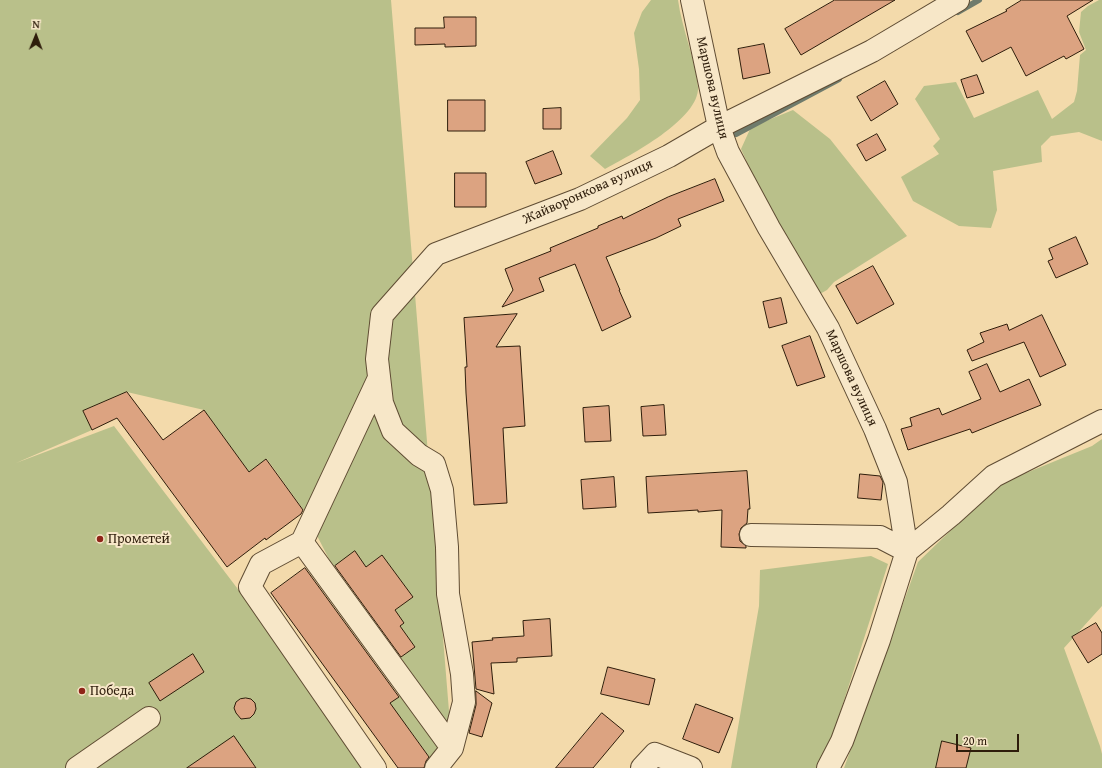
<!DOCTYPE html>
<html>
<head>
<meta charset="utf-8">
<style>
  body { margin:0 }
  #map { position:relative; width:1102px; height:768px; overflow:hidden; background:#f3daab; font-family:"Gentium Book Plus",serif }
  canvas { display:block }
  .north { position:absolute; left:16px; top:16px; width:40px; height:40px; -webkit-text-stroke:3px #f7e7c8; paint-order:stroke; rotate:1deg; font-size:11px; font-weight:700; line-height:16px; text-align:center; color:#2e1d0b }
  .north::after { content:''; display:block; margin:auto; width:14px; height:18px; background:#2e1d0b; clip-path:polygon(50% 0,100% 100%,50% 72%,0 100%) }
  .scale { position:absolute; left:956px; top:734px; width:63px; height:18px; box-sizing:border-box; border:2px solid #2e1d0b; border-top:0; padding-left:5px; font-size:12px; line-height:14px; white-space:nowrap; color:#2e1d0b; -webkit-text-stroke:3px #f7e7c8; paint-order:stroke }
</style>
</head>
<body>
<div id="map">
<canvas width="1102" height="768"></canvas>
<div class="north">N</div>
<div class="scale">20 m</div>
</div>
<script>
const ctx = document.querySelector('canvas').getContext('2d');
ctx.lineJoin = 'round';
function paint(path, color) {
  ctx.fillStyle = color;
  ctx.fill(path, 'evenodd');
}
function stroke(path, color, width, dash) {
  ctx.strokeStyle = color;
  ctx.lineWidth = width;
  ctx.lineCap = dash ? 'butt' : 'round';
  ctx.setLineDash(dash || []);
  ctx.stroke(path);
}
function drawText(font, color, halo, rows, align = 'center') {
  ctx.font = font + ' "Gentium Book Plus",serif';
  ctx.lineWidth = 4;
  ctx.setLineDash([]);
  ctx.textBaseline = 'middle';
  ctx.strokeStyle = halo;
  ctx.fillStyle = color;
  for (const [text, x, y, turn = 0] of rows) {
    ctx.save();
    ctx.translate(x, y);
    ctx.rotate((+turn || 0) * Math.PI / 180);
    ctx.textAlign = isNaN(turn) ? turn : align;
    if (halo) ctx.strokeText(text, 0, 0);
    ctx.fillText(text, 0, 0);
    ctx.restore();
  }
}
paint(new Path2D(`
  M0,0H391L452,748L433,762L407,726L397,733L381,710L401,695L400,658L415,647L400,626L395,610L413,597L382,555L366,567L354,552L333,567L305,512L267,459L249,472L204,410L127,392L83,411L92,430L16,463L114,426L253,609L364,768H0Z
  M651,0H678C682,29 695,58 698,87C700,119 629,156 605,169L590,156L627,118L640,100L639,69L634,33L642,12Z
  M1099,0H1102V141L1079,132L1051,136L1041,146L1042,162L993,171L997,210L991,228L959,226L913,201L901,177L939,154L933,146L940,139L915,99L924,86L956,82L974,118L1038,90L1052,119L1074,102L1077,91L1080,55L1086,50L1079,32L1081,12L1088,6Z
  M793,110L830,139L907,236L834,282L827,290L816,296L785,245L741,149L751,127Z
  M1102,439V606L1064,648L1100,746L1102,754V768H844L918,562L999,484L1092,446Z
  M871,556L888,564L828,750L816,768H731L759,606L760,570Z`), '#b9c08a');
stroke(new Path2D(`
  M958,12L979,0
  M736,134L839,79`), '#6f7b6c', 6);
const building = new Path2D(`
  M835,0H895L801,55L785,29Z
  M1022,0H1093L1067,16L1084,49L1066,59L1064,56L1026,76L1011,47L982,62L966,31L1007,11L1006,10Z
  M444,17H476V46L445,47V44L415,45V28H444Z
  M764,44L770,73L743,79L738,49Z
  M977,75L984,93L967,98L961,80Z
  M885,81L898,104L871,121L857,97Z
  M448,100H485V131H448Z
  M561,108V129H543V109Z
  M877,134L886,150L866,161L857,145Z
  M553,151L562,174L535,184L526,162Z
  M455,173H486V207H455Z
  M715,179L724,201L678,219L681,226L656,238L606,257L620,290H619L631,317L602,331L575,264L539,278L544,291L502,307L513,290L505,269L551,251L550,248L598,228V226L622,216L623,219L668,197Z
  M1076,237L1088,264L1056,278L1048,261L1053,259L1049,249Z
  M873,266L894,304L857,324L836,286Z
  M781,298L787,323L769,328L763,302Z
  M517,314L496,347L520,346L525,426L503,428L507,503L474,505L466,393L465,367H467L464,318Z
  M1042,315L1066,365L1040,377L1024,342L972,361L967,350L984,342L980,333L1007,324L1009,330Z
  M810,336L825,377L797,386L782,346Z
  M987,364L1000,392L1029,379L1041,405L972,433L970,429L908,450L901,429L912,426L910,418L939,408L942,415L981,399L969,372Z
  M127,392L163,440L204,410L249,472L266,459L303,510L301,514L266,540L265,538L227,567L117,418L92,430L83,411Z
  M664,405L666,435L643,436L641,407Z
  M609,406L611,441L585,442L583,408Z
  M747,471L750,509H748L747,523L741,528L739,534L740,541L746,546V548L721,547L722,510L698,512V510L648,513L646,477Z
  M860,474L880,476L883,482L881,500L858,498Z
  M614,477L616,507L583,509L581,480Z
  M355,551L366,567L382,555L413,597L395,610L404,623L400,626L415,647L401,657L335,566Z
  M305,568L399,697L390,703L429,757L426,761L424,768H398L271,593Z
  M550,619L552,656L517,658V662L491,663L494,694L476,689L472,642L493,640L492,638L524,636L523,621Z
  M1096,623L1102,633V654L1088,663L1072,637Z
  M193,654L204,672L160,701L149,683Z
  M608,667L655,679L649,705L601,694Z
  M476,691L492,703L482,737L469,733L476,705Z
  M246,698L251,699L255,703L256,709L254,714L250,718L241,719L236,713L234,708L236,702L240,699Z
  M696,704L733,718L719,753L683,739Z
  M602,713L624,731L593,768H556Z
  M234,736L256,768H187Z
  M942,741L971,748L966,768H936Z`);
paint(building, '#dca381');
stroke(building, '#2e1d0b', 1);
const minor = new Path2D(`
  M692,0L719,127L728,152L769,228L828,328L875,429L896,482L907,551L879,640L842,741L828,768
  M751,535L880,537L907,551L951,515L994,476L1102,421
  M302,542L452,748
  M77,768L149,718
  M375,768L250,587L261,564L302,542L379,378
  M436,768L452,748L464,702L462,674L448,594L447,547L442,490L434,464L419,455L393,431L382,403L377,359L382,315L436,254L580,199L669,156L719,127L872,51L958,0
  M642,768L655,754L691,768`);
stroke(minor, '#5f4c33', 24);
stroke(minor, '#f7e7c8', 22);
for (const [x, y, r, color] of [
  [100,539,4,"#8f2418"],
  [82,691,4,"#8f2418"]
]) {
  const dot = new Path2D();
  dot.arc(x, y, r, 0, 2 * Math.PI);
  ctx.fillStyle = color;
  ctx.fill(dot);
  stroke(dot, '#f7e7c8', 1.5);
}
drawText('14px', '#2e1d0b', '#f7e7c8', [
  ["Маршова вулиця",712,88,77],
  ["Жайворонкова вулиця",588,192,-24],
  ["Маршова вулиця",851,378,65]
]);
drawText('14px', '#2e1d0b', '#f7e7c8', [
  ["Прометей",108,539],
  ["Победа",90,691]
], 'left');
</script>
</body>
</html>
